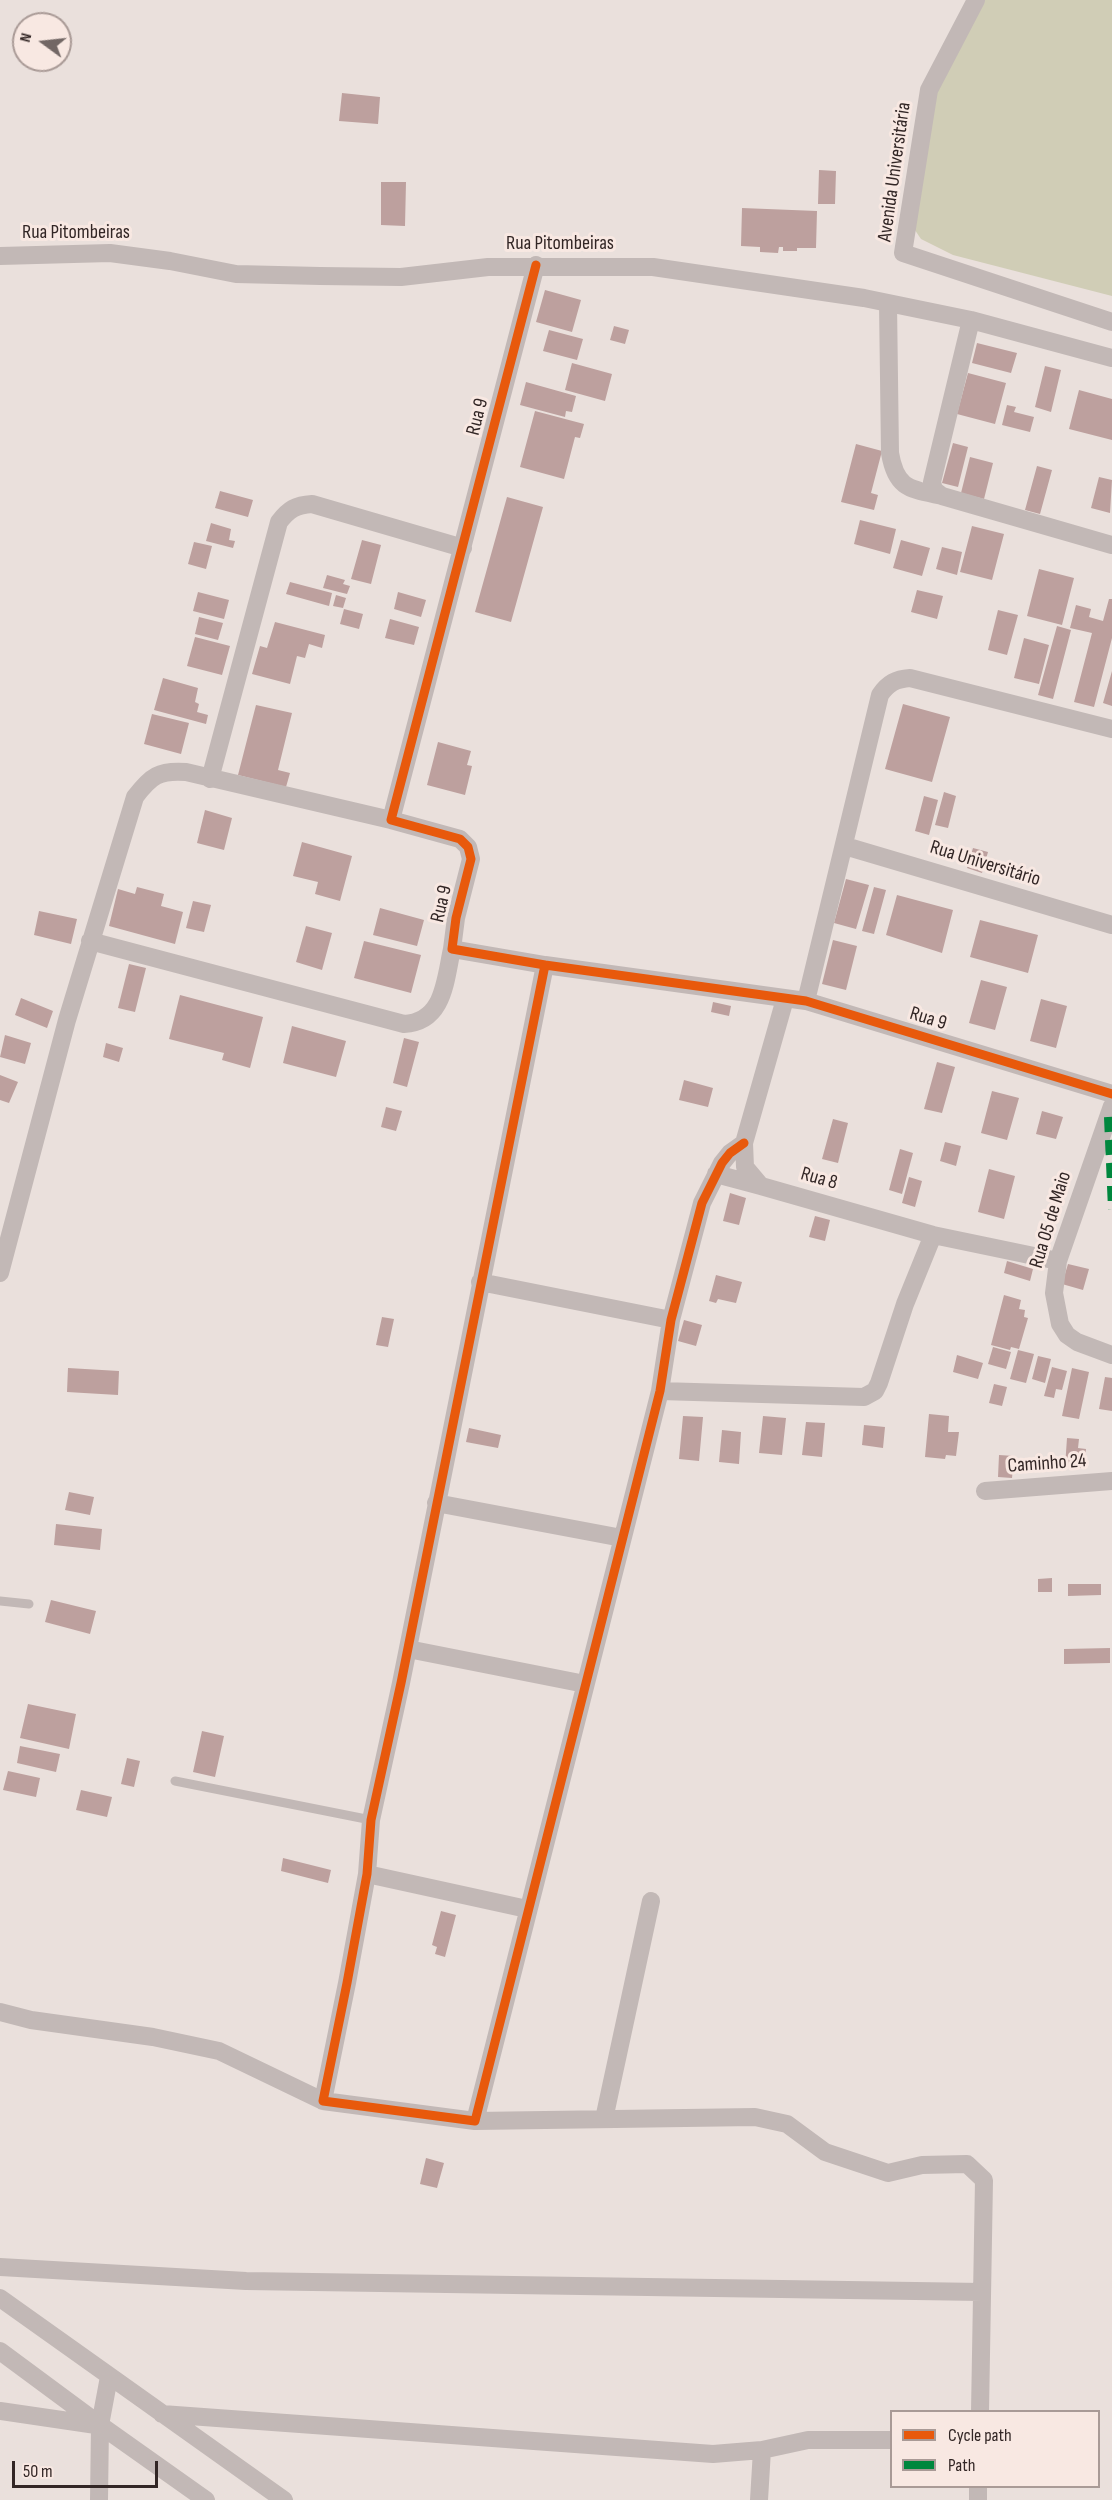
<!DOCTYPE html>
<html>
<head>
<meta charset="utf-8">
<style>
  body { margin:0 }
  #map { position:relative; width:1112px; height:2500px; overflow:hidden; background:#eae0dc; font-family:"Sofia Sans Condensed",sans-serif }
  canvas { display:block }
  .legend { position:absolute; left:890px; top:2410px; width:210px; height:78px; box-sizing:border-box; background:#f8e8e2; border:2px solid #a99a96; margin:0; padding:8px 10px; list-style:none; font-size:18px; color:#322625 }
  .legend li { display:flex; align-items:center; gap:12px; height:30px }
  .legend b { width:30px; border:2px solid #a99a96 }
  .north { position:absolute; left:12px; top:12px; width:60px; height:60px; box-sizing:border-box; background:#f8e8e2; border:2px solid #a99a96; border-radius:50%; rotate:285deg; font-size:16px; font-weight:700; line-height:24px; text-align:center; color:#322625 }
  .north::after { content:''; display:block; margin:auto; width:21px; height:27px; background:#726765; clip-path:polygon(50% 0,100% 100%,50% 72%,0 100%) }
  .scale { position:absolute; left:12px; top:2461px; width:146px; height:27px; box-sizing:border-box; border:3px solid #322625; border-top:0; padding-left:8px; font-size:18px; line-height:21px; white-space:nowrap; color:#322625; -webkit-text-stroke:4px #f8e8e2; paint-order:stroke }
</style>
</head>
<body>
<div id="map">
<canvas width="1112" height="2500"></canvas>
<ul class="legend">
<li><b style="height:8px;background:#e8590c"></b>Cycle path</li>
<li><b style="height:8px;background:#00873e"></b>Path</li>
</ul>
<div class="north">N</div>
<div class="scale">50 m</div>
</div>
<script>
const ctx = document.querySelector('canvas').getContext('2d');
ctx.lineJoin = 'round';
function paint(path, color) {
  ctx.fillStyle = color;
  ctx.fill(path, 'evenodd');
}
function stroke(path, color, width, dash) {
  ctx.strokeStyle = color;
  ctx.lineWidth = width;
  ctx.lineCap = dash ? 'butt' : 'round';
  ctx.setLineDash(dash || []);
  ctx.stroke(path);
}
function drawText(font, color, halo, rows, align = 'center') {
  ctx.font = font + ' "Sofia Sans Condensed",sans-serif';
  ctx.lineWidth = 6;
  ctx.setLineDash([]);
  ctx.textBaseline = 'middle';
  ctx.strokeStyle = halo;
  ctx.fillStyle = color;
  for (const [text, x, y, turn = 0] of rows) {
    ctx.save();
    ctx.translate(x, y);
    ctx.rotate((+turn || 0) * Math.PI / 180);
    ctx.textAlign = isNaN(turn) ? turn : align;
    if (halo) ctx.strokeText(text, 0, 0);
    ctx.fillText(text, 0, 0);
    ctx.restore();
  }
}
paint(new Path2D(`
  M975,0H1112V296L953,255L921,239L904,214L911,151Z`), '#d0cdb6');
paint(new Path2D(`
  M342,93L380,97L378,124L339,121Z
  M819,170L836,171L835,204H818Z
  M381,182H406L405,226L381,225Z
  M742,208L817,211L816,248H797V251H783V247H779L778,253L760,252V247L741,246Z
  M545,290L581,300L572,332L536,322Z
  M614,326L629,330L625,344L610,340Z
  M549,330L583,339L577,360L543,351Z
  M977,343L1017,353L1011,373L972,363Z
  M572,363L612,374L605,401L565,390Z
  M1045,366L1061,370L1051,412L1035,407Z
  M968,373L1006,383L995,424L957,414Z
  M526,382L576,396L572,412L566,411L565,417L520,405Z
  M1079,390L1112,399V440L1069,429Z
  M1007,405L1016,407L1014,412L1034,417L1030,432L1002,425Z
  M535,411L584,424L580,438L575,437L564,479L520,467Z
  M953,443L968,447L958,487L942,483Z
  M856,444L882,451L871,493L878,495L874,510L841,502Z
  M970,457L993,463L984,499L961,493Z
  M1037,466L1052,470L1040,514L1025,510Z
  M1099,477L1112,480L1110,513L1091,508Z
  M220,491L253,500L248,517L215,508Z
  M507,497L543,507L511,622L475,612Z
  M860,520L896,529L890,554L854,544Z
  M211,523L231,529L229,540L235,541L233,548L206,541Z
  M972,526L1004,534L992,580L960,572Z
  M362,540L381,545L371,584L351,579Z
  M901,540L930,548L922,576L893,568Z
  M194,542L212,546L206,569L188,564Z
  M942,547L962,552L957,575L936,569Z
  M1039,569L1074,578L1062,625L1027,616Z
  M327,575L345,580L343,584L350,586L347,594L323,588Z
  M290,582L332,593L329,606L286,594Z
  M917,590L943,596L937,619L911,612Z
  M198,592L229,600L224,619L193,611Z
  M398,592L426,600L421,617L394,609Z
  M336,595L346,598L343,608L333,606Z
  M1109,599H1112V638L1094,707L1074,702L1092,633L1070,628L1076,605L1091,609L1089,617L1103,621Z
  M344,609L363,614L359,629L340,624Z
  M998,610L1018,615L1007,655L988,650Z
  M199,617L223,623L218,640L195,634Z
  M390,619L419,627L414,645L385,638Z
  M275,622L325,635L322,648L309,644L305,658L297,656L290,684L252,674L260,646L267,648Z
  M1057,626L1071,630L1053,699L1038,695Z
  M195,637L230,646L222,675L187,666Z
  M1024,638L1049,645L1039,684L1014,678Z
  M1112,671V706L1103,703Z
  M163,678L198,688L195,702L199,704L197,712L208,715L206,724L154,710Z
  M903,704L950,717L932,782L885,769Z
  M256,705L292,713L278,770L290,773L286,787L238,775Z
  M152,714L189,723L181,754L144,744Z
  M438,742L471,751L467,765L472,766L465,795L427,785Z
  M944,792L956,796L948,828L935,825Z
  M924,796L938,800L929,835L915,831Z
  M205,810L232,818L224,850L197,843Z
  M302,842L352,856L340,901L315,894L318,882L293,876Z
  M973,848L988,852L982,873L967,868Z
  M846,879L869,885L856,929L834,923Z
  M137,887L164,894L161,906L183,912L175,944L109,926L118,889L135,894Z
  M874,887L886,890L874,934L862,931Z
  M897,895L953,910L942,953L886,935Z
  M193,901L211,905L204,932L186,928Z
  M380,908L424,920L417,946L373,935Z
  M39,911L77,919L71,944L34,935Z
  M980,920L1038,935L1028,973L970,957Z
  M306,926L332,933L322,970L296,962Z
  M833,940L857,946L846,990L822,984Z
  M364,941L421,955L411,993L354,978Z
  M129,964L146,968L135,1012L118,1008Z
  M981,980L1007,987L995,1030L969,1023Z
  M180,995L263,1017L250,1068L222,1060L224,1053L169,1039Z
  M21,998L53,1011L47,1028L15,1015Z
  M1041,999L1067,1006L1056,1048L1030,1041Z
  M713,1002L731,1006L729,1016L711,1012Z
  M292,1026L346,1041L336,1077L283,1063Z
  M5,1035L31,1043L25,1064L0,1057Z
  M404,1038L419,1042L407,1087L393,1083Z
  M106,1043L123,1048L119,1062L103,1057Z
  M937,1062L955,1067L942,1113L924,1109Z
  M0,1075L18,1082L9,1103L0,1100Z
  M684,1080L713,1088L708,1107L679,1100Z
  M992,1091L1019,1098L1007,1140L981,1133Z
  M386,1107L402,1111L396,1131L381,1127Z
  M1042,1111L1063,1117L1056,1139L1036,1134Z
  M833,1119L848,1123L838,1163L822,1159Z
  M945,1142L961,1146L956,1166L940,1161Z
  M900,1149L913,1153L902,1194L889,1190Z
  M989,1169L1015,1176L1004,1219L978,1212Z
  M909,1177L922,1181L915,1207L902,1203Z
  M730,1193L746,1198L739,1225L723,1221Z
  M815,1216L830,1220L825,1241L809,1237Z
  M1007,1261L1033,1269L1030,1281L1004,1273Z
  M1068,1264L1089,1269L1083,1290L1062,1284Z
  M716,1275L742,1282L736,1303L718,1299L716,1303L709,1301Z
  M1004,1295L1021,1300L1019,1309L1025,1310L1024,1317L1028,1318L1019,1349L1011,1347L1010,1350L991,1345Z
  M382,1317L394,1319L388,1347L376,1345Z
  M684,1320L702,1325L696,1346L678,1341Z
  M993,1347L1011,1352L1006,1369L988,1364Z
  M1018,1350L1034,1354L1026,1383L1010,1379Z
  M957,1355L983,1363L978,1379L953,1372Z
  M1038,1356L1051,1359L1045,1383L1032,1379Z
  M1052,1367L1067,1371L1062,1390L1056,1389L1054,1398L1044,1396Z
  M68,1368L119,1371L118,1395L67,1392Z
  M1072,1368L1089,1372L1079,1419L1062,1416Z
  M1105,1377L1112,1378V1411L1099,1409Z
  M994,1384L1007,1387L1002,1406L989,1403Z
  M929,1414L949,1416L948,1432H959L956,1456L946,1455L945,1459L925,1457Z
  M683,1416L703,1417L699,1461L679,1459Z
  M763,1416L786,1418L782,1455L759,1453Z
  M806,1422L825,1423L822,1457L802,1455Z
  M864,1425L885,1427L883,1448L862,1445Z
  M469,1428L501,1435L498,1448L466,1442Z
  M722,1430L741,1432L739,1464L719,1462Z
  M1067,1438L1079,1439L1078,1448L1086,1449L1084,1468L1065,1467Z
  M999,1455L1014,1456L1012,1478L998,1477Z
  M69,1492L94,1497L90,1515L65,1510Z
  M56,1524L102,1529L100,1550L54,1545Z
  M1052,1578V1592H1038V1579Z
  M1068,1584H1101V1595L1068,1596Z
  M51,1600L96,1611L90,1634L45,1622Z
  M1110,1648V1663L1064,1664V1649Z
  M28,1704L76,1714L69,1749L20,1738Z
  M202,1731L224,1736L215,1777L193,1772Z
  M20,1746L60,1754L56,1772L17,1763Z
  M127,1758L140,1761L134,1787L121,1784Z
  M8,1771L40,1778L36,1797L3,1790Z
  M81,1790L112,1797L107,1817L76,1810Z
  M283,1858L331,1870L328,1883L281,1871Z
  M441,1911L456,1915L445,1957L435,1954L437,1947L432,1945Z
  M426,2158L444,2163L437,2188L420,2184Z`), '#bda09e');
stroke(new Path2D(`
  M0,1601L29,1604
  M175,1781L371,1820`), '#c2b8b6', 9);
stroke(new Path2D(`
  M976,0L929,90L903,253L1112,322
  M0,256L110,253L170,261L236,274L320,276L401,277L488,267H653L864,298L971,320L1112,358
  M536,265L391,820L460,839L468,847L471,859L456,918L452,949L545,965L806,1001L1112,1094
  M888,303L890,453C896,489 910,489 942,496
  M971,320L932,482L934,490L942,496L1112,545
  M210,779L279,522C289,509 296,505 312,504L463,548
  M845,846L1112,925
  M90,941L404,1024C444,1022 445,981 452,949
  M545,965L401,1683L371,1820L367,1874L347,1983L323,2101L475,2121L660,1391L671,1320L702,1203L722,1163L730,1153L744,1143
  M785,999L744,1143L745,1167L761,1186L933,1235L1058,1261
  M806,1001L880,695C888,683 896,679 910,678L1112,729
  M1112,1106L1058,1261L1054,1293L1060,1324L1067,1335L1077,1342L1112,1355
  M716,1174L761,1186
  M0,1273L67,1020L135,797C151,776 159,770 186,772L391,820
  M480,1282L671,1320
  M660,1391L864,1397L875,1391L879,1383L905,1304L933,1235
  M985,1491L1112,1481
  M436,1503L622,1538
  M408,1649L585,1684
  M367,1874L527,1909
  M0,2012L31,2020L153,2037L219,2051L323,2101
  M604,2119L651,1901
  M475,2121L755,2117L787,2124L825,2152L888,2173L922,2165L967,2164L984,2180L980,2412
  M0,2267L246,2281L982,2292
  M0,2298L284,2500
  M0,2351L100,2425L206,2500
  M0,2411L96,2425
  M162,2414L713,2454L762,2450L808,2440H892
  M99,2500L100,2425L109,2377
  M759,2500L762,2450
  M978,2500V2486`), '#c2b8b6', 18);
stroke(new Path2D(`
  M1108,1117L1112,1209`), '#00873e', 8, [15, 8]);
stroke(new Path2D(`
  M536,265L391,820L460,839L468,847L471,859L456,918L452,949L545,965L806,1001L1112,1094
  M545,965L401,1683L371,1820L367,1874L347,1983L323,2101L475,2121L660,1391L671,1320L702,1203L722,1163L730,1153L744,1143`), '#e8590c', 9);
drawText('20px', '#322625', '#f8e8e2', [
  ["Avenida Universitária",895,172,-82],
  ["Rua Pitombeiras",76,233],
  ["Rua Pitombeiras",560,244],
  ["Rua 9",478,417,-76],
  ["Rua Universitário",985,864,17],
  ["Rua 9",442,904,-77],
  ["Rua 9",928,1019,17],
  ["Rua 8",819,1179,16],
  ["Rua 05 de Maio",1051,1220,-73],
  ["Caminho 24",1047,1464,-4]
]);
</script>
</body>
</html>
